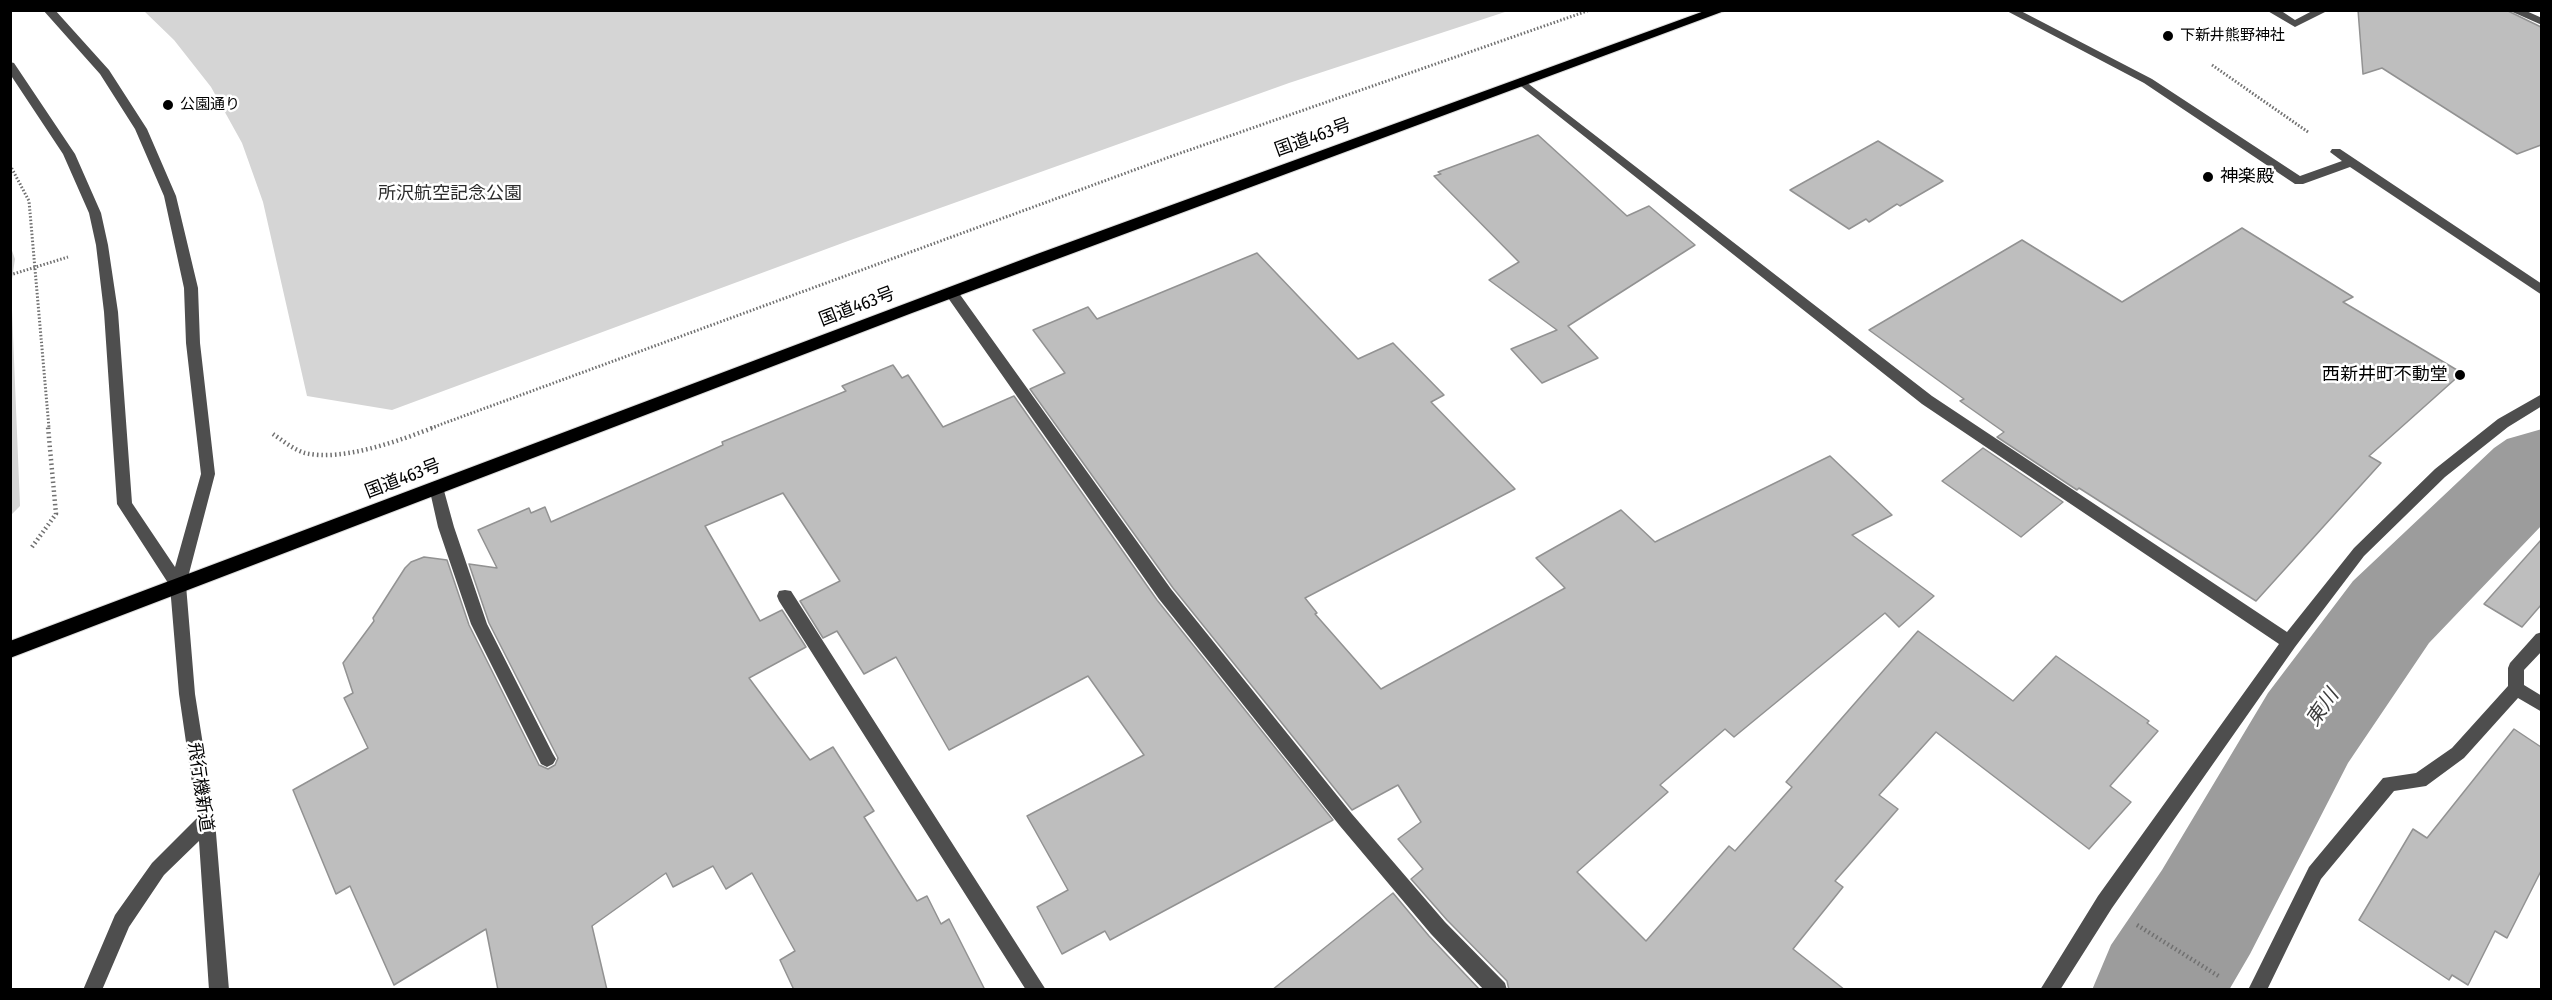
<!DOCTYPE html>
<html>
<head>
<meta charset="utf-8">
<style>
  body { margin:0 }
  #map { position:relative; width:2552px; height:1000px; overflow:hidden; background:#fff; font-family:"Fira Sans Condensed",sans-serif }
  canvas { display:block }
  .frame { position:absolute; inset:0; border:12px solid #000; pointer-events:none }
</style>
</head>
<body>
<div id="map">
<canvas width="2552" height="1000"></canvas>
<div class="frame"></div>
</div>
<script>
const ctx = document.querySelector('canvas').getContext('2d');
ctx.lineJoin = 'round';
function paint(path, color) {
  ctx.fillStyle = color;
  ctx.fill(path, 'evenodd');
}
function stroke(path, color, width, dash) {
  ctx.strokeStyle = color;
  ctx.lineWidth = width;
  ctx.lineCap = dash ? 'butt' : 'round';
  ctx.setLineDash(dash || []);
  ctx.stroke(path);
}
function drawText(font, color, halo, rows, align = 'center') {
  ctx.font = font + ' "Fira Sans Condensed","Noto Sans JP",sans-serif';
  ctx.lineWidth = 5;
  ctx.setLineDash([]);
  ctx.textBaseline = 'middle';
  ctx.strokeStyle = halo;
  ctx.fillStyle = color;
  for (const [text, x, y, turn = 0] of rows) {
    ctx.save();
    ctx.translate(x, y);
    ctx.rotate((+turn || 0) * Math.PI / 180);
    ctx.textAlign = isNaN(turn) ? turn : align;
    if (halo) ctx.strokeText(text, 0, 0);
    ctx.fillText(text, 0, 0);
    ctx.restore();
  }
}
paint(new Path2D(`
  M144,11H1508L1289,83L848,241L392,410L307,396L263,202L242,143L211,87L174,40Z
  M10,245L15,259L11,286L20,506L11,515Z`), '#d5d5d5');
paint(new Path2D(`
  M2542,429V525L2429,643L2348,763L2250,954L2229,990H2092L2111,945L2162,870L2268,693L2353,581L2494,448L2507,439Z`), '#9c9c9c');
const building = new Path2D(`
  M2358,10H2506L2541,27V145L2517,154L2382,68L2363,74Z
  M1538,135L1627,216L1649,206L1695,245L1568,326L1598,358L1542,383L1511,349L1557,330L1489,280L1519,262L1434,176L1441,174L1438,172Z
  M1878,141L1943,181L1900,206L1897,204L1869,222L1866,219L1849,229L1790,190Z
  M2242,228L2353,297L2343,302L2462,373L2369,456L2381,463L2256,601L2079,488L2077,490L1997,437L2004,432L1960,401L1964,399L1869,330L2022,240L2122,302Z
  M1257,253L1358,359L1393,343L1444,395L1431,402L1515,489L1305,598L1317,613L1315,614L1381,689L1565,588L1536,558L1621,510L1655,542L1830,456L1892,515L1852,535L1934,596L1899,627L1885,613L1734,737L1725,729L1660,785L1668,792L1577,872L1646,941L1729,846L1735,851L1792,787L1786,782L1918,631L2013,701L2056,656L2149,721L2147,723L2158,731L2110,786L2131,802L2089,849L1936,732L1879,795L1898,809L1835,881L1843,887L1793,949L1845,990H1509L1507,981L1447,920L1411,879L1423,869L1398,839L1421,822L1398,785L1352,810L1173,588L1030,389L1065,373L1033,330L1088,307L1097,319Z
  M893,365L902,378L908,375L943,427L1014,396L1157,600L1333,820L1110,940L1105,931L1062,954L1037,907L1068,890L1027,816L1144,755L1088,676L949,750L896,657L864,674L837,631L823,638L800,601L840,581L783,493L705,526L760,621L782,610L806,647L749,678L810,760L833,747L874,811L864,817L917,901L927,896L941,924L949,919L985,990H794L780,960L795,951L752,873L726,889L713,866L673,887L666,873L592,926L607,990H498L486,929L394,985L350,886L336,894L293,790L368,748L344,698L353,693L343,663L374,621L373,618L405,568L411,562L424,557L447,560L469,625L539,765L548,769L555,765L558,758L489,623L469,564L497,568L478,530L529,508L531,513L545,507L551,522L723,445L722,442L846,391L842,386Z
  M1983,448L2063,502L2021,537L1942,481Z
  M2541,540V605L2522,627L2484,604Z
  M2514,729L2541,747V871L2507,938L2495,931L2468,985L2452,975L2449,980L2359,920L2413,829L2427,838Z
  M1393,893L1429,936L1480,990H1272Z`);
paint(building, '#bebebe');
stroke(building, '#929292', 1.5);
const highway = new Path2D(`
  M1707,10H1727L912,313L10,658V641L1037,254Z`);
stroke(highway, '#dbdbdb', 2);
stroke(new Path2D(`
  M2212,65L2308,132
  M10,165L29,201L49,428
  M10,275L68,257
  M431,428L1175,155L1590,10`), '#707070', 3, [1.5, 2]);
stroke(new Path2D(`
  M273,434C282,440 294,450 305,453C342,462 401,440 435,427
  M32,547L56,514L48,427
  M2137,925L2220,977`), '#707070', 4.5, [1.5, 3]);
paint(new Path2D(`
  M43,10H55L109,70L147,129L176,196L198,288L200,343L215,474L186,585L195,694L215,821L229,990H209L199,841L164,875L129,927L102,990H83L115,915L152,863L197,818L179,694L170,586L117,504L104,312L96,245L89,213L63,154L10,74V62L14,63L75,154L101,213L108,245L118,312L132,503L175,567L201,474L186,343L184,288L164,196L135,129L100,74Z
  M2005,10H2019L2152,79L2300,176L2342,161L2330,152L2332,149H2340L2542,284V295L2350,167L2303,184H2295L2144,83Z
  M2266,10H2280L2295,20L2314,10H2329L2295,27Z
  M2508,10H2524L2542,18V25Z
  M1521,78L1932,396L2287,632L2354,548L2435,469L2498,419L2542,394V406L2508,427L2445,477L2364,556L2295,647L2112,908L2060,990H2040L2098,896L2279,644L1922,404L1517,83L1515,81Z
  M951,287L956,289L1171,589L1352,814L1445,922L1505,983L1507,990H1484L1431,934L1340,826L1159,599L946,295L944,292Z
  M436,481L441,483L443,487L454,527L487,624L553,754L556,759L553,764L547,767L541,764L471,624L438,527L429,487L431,483Z
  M785,590L791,591L1046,990H1026L779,601L777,596L779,591Z
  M2542,632V651L2524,670V685L2542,696V712L2518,698L2464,758L2426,786L2394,791L2321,879L2267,990H2248L2309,867L2383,778L2416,773L2452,748L2508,686V668L2510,663L2536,634Z`), '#4e4e4e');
paint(highway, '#000');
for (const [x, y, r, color] of [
  [2168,36,6,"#000"],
  [168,105,6,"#000"],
  [2208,177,6,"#000"],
  [2460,375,6,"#000"]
]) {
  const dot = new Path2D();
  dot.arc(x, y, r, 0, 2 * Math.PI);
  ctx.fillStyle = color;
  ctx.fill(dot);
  stroke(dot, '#fff', 2);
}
drawText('15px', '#000', '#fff', [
  ["下新井熊野神社",2180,36],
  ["公園通り",180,105]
], 'left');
drawText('18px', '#000', '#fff', [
  ["国道463号",1313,138,-20],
  ["国道463号",857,307,-21],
  ["国道463号",403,479,-21],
  ["飛行機新道",200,787,82]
]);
drawText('18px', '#000', '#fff', [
  ["神楽殿",2220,177],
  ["西新井町不動堂",2448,375,"right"]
], 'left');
drawText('18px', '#2c2c2c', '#fff', [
  ["所沢航空記念公園",450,194]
]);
drawText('italic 20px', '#3d3d3d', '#fff', [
  ["東川",2323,708,-55]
]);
</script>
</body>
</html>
